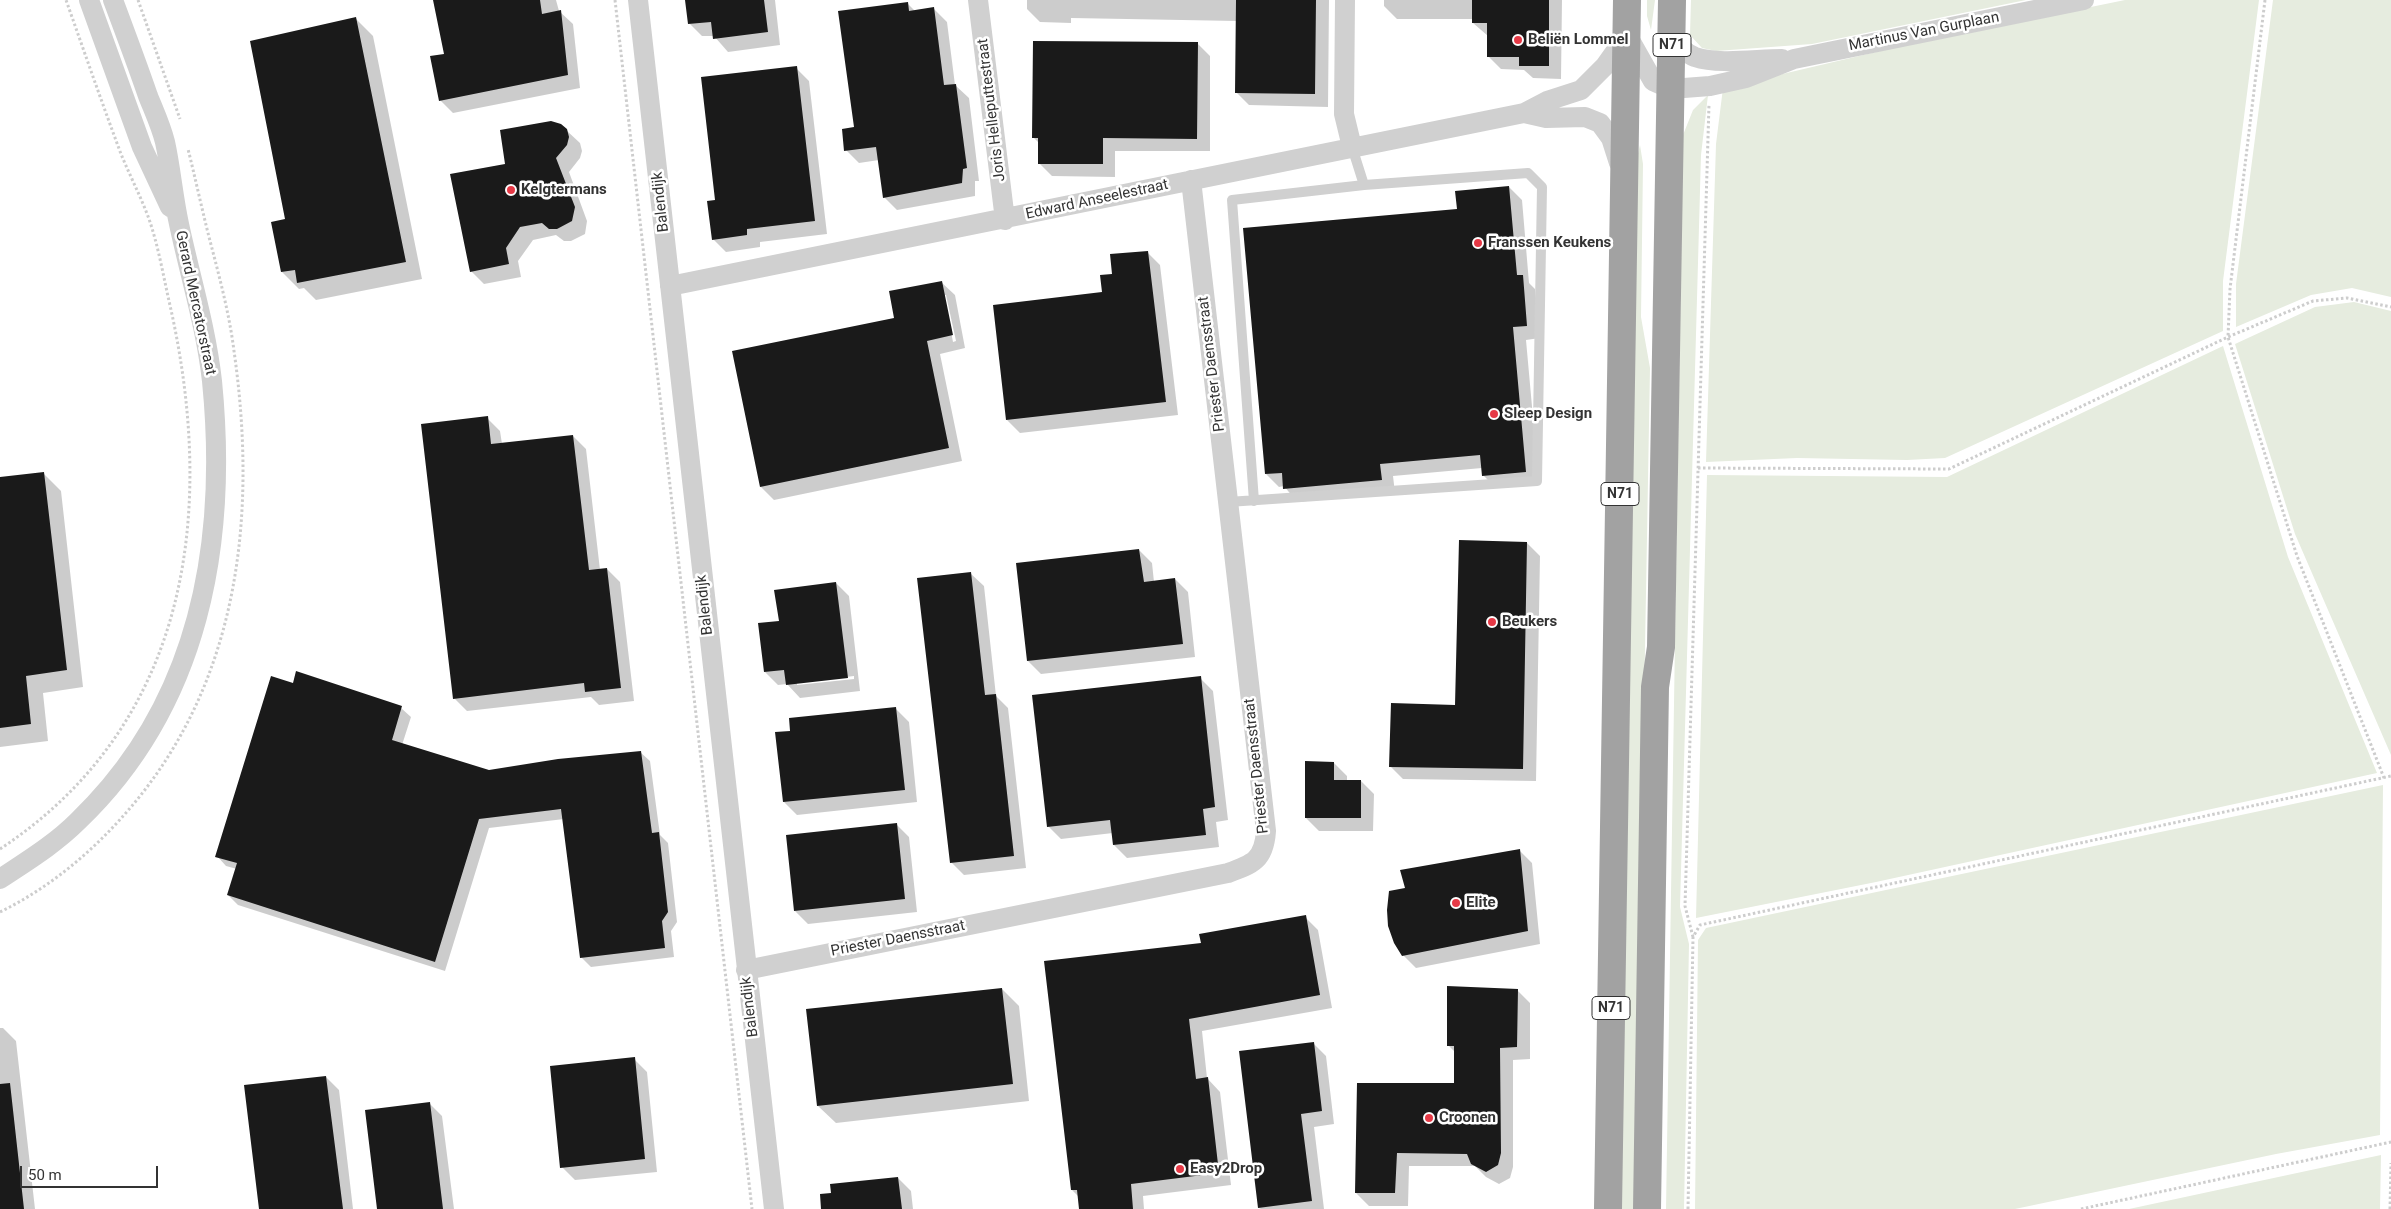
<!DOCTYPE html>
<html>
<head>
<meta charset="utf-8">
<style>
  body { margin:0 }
  #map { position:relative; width:2391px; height:1209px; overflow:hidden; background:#fff; font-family:Roboto,sans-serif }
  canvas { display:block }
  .scale { position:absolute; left:20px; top:1166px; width:138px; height:22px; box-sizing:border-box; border:2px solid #333; border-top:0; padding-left:6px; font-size:15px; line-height:18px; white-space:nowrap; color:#333; -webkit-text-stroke:4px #fff; paint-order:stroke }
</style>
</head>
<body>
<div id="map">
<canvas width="2391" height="1209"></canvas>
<div class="scale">50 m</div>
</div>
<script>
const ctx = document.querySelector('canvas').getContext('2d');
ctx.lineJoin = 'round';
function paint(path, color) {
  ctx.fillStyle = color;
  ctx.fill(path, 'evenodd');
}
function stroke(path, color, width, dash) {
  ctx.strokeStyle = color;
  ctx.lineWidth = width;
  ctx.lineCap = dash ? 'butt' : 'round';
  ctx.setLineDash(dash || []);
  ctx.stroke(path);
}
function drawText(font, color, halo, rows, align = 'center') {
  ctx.font = font + ' Roboto,sans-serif';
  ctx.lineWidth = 5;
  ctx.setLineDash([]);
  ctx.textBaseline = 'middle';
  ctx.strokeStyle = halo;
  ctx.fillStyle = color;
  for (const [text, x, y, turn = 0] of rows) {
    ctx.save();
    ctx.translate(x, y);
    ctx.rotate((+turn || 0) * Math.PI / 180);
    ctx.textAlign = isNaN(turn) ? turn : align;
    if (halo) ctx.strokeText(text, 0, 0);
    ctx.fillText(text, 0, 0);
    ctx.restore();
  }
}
paint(new Path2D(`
  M1647,0H1655L1651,30L1647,16Z
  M1691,0H2026L1812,44L1716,51L1702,48L1690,35Z
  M2125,0H2259L2223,281V331L1945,458L1907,460L1797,458L1706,462L1716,144L1723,88L1910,44Z
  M2273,0H2391V297L2352,288L2311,295L2236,327V284Z
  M1708,95L1701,155L1680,907L1689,944L1684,1209H1666L1683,135L1693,110Z
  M1640,145L1643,164L1641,317L1650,368L1635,1209H1618L1637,158Z
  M2354,302L2391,311V755L2295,534L2235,344L2315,307Z
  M2223,346L2288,557L2377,773L1876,882L1696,918L1707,475L1947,477Z
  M2383,785L2380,1135L2276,1154L2015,1209H1695L1698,940L1706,928Z
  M2381,1155L2380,1209H2129Z`), '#e6ecdf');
paint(new Path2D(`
  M434,0H556L559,11L573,24L580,88L453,113L440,100L445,55Z
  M687,0H775L780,45L728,52L714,36H702L689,23Z
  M1027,0H1329L1328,107L1249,105L1236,92L1237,21L1071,18V23L1040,22L1027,9Z
  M1384,0H1562L1561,79L1533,78L1524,70L1501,69L1488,56V36L1473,23V19H1397L1384,6Z
  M907,3L915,11L934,9L947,22L955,85L969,98L979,181H975V196L897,210L884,197L879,160L859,163L846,150Z
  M355,18L373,36L422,279L316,300L304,288L299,289L282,272L286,220Z
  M1197,43L1210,56V151H1115V177L1052,176L1039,163V143L1033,137Z
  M796,68L809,81L827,234L760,242V247L726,252L713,239L716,201Z
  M566,130L580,143L582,151L580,158L569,172L587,221L585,234L571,241H564L556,235L533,240L518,261L521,277L484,284L471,271L506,165Z
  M1509,187L1522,200L1529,283L1535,289L1540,338L1526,340L1539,484L1496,488L1483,475L1482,468L1393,476L1395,493L1297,502L1284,486L1279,487L1266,474L1458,210Z
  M1147,252L1160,265L1178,415L1020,433L1007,420L1103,293L1113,275Z
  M941,282L955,295L965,348L940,354L962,461L774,500L761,487L734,352L895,319ZM944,295H946L956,341L953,342Z
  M487,418L500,431L502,444L573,436L586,449L600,570L607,569L620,582L634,701L599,705L591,697L467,711L454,698Z
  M43,473L61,491L83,687L43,693L48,741L0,747V478Z
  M1527,543L1540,556L1536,781L1403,779L1390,766L1457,706Z
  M1139,550L1152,563L1154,582L1175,579L1188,592L1195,657L1041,674L1028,661Z
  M970,573L984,586L996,696L1008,708L1026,868L964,875L951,862Z
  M836,583L849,596L860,691L800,698L787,684L778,685L765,672L780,622ZM854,676V679L797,685V683Z
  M1200,678L1213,691L1228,820L1216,822L1219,847L1127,858L1114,845L1113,833L1061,839L1048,826Z
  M294,685L401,708L411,717L402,745L489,772L640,752L650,761L660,835L668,843L677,922L671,931L674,957L591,967L581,957L564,819L489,828L445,971L238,905L228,895L237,869L226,866L217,856Z
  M896,709L909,722L917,802L797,815L784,802L791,732Z
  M1334,763L1347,776V781H1361L1374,794L1373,831H1319L1306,818Z
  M896,824L909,837L917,912L808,924L795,911Z
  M1519,850L1532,863L1540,944L1416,968L1403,955L1406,889Z
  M1305,917L1318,930L1332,1008L1202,1031L1207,1078L1220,1092L1231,1185L1143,1196L1144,1209H1080L1079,1197L1072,1190L1202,944Z
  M1002,989L1019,1006L1029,1101L836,1123L818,1106Z
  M1517,990L1530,1003V1059L1513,1060V1167L1510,1178L1499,1184L1486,1177L1475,1166H1409L1408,1206H1369L1356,1193L1455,1084V1052L1448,1045Z
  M0,1028H3L16,1041L35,1209H0Z
  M1313,1043L1326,1056L1334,1124L1314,1127L1324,1209H1261L1259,1208Z
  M634,1059L647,1072L657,1172L575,1180L562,1167Z
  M326,1077L339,1090L353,1209H260Z
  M429,1103L442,1116L454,1209H378Z
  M898,1178L911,1191L913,1209H823L832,1194Z`), '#0003');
paint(new Path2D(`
  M433,0H540L542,14L561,10L568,75L439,101L430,56L444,54Z
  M685,0H764L768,32L713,39L711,22L688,24Z
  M1236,0H1316L1315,94L1235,93Z
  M1472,0H1549V66H1519V57H1487V23H1472Z
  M908,2L909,11L934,7L944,85L956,84L967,168L963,169L962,183L883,198L876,147L844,151L842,129L854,127L838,11Z
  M356,17L406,262L297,283L295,270L281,272L271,222L285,219L250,41Z
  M1033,41L1198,42L1197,139L1103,138V164H1038V138H1032Z
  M797,66L815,221L747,229V235L712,240L707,201L715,200L701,77Z
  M551,121L561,124L567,129L569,137L567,145L556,158L575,207L572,221L557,229H549L542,223L520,227L506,248L509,264L470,272L450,174L505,164L500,130Z
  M1509,186L1517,275H1523L1527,326L1513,327L1526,472L1482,476L1480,455L1380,464L1382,480L1283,489L1282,473L1265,474L1243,228L1457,209L1455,191Z
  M1148,251L1166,402L1006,420L993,305L1102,292L1100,275L1112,274L1110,254Z
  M942,281L953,335L927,341L949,448L760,487L732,351L894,318L889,291Z
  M488,416L491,444L573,435L589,570L607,568L621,688L585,692L584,683L453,699L421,424Z
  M44,472L67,670L26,676L31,724L0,728V477Z
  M1459,540L1527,542L1523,769L1389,767L1391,703L1455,705Z
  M1139,549L1144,582L1175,578L1183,644L1027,661L1016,563Z
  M971,572L985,695L996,694L1014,856L950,863L917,578Z
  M836,582L848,678L786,685L784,670L764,672L758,623L779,621L774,590Z
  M296,671L402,706L392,740L489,770L558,759L641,751L652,833L659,832L668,912L662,921L665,948L580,958L561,809L479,819L435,962L227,895L237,863L215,857L271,676L293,683Z
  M1201,676L1215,807L1203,809L1206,835L1113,845L1110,820L1047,827L1032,695Z
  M896,707L905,790L783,802L775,732L790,731L789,718Z
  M1305,761L1334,762V780H1361V818H1305Z
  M897,823L905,899L794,911L786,835Z
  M1520,849L1528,931L1402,956L1394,943L1388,926L1387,910L1389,891L1405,888L1400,870Z
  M1306,915L1320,995L1189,1019L1196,1079L1208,1077L1219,1173L1131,1184L1133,1209H1079L1077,1190H1071L1044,961L1201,943L1199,934Z
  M1447,986L1518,989L1517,1047L1500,1048L1501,1153L1498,1165L1486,1172L1471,1164L1467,1154L1397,1153L1395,1193H1355L1357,1083H1454V1046H1447Z
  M1002,988L1013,1084L817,1106L806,1009Z
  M1314,1042L1322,1111L1301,1114L1312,1201L1258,1208L1239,1051Z
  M635,1057L645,1159L560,1168L550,1066Z
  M326,1076L343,1209H259L244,1085Z
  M10,1083L24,1209H0V1084Z
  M430,1102L443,1209H377L365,1110Z
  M898,1177L902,1209H821L820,1194L831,1193L830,1184Z`), '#1a1a1a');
stroke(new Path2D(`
  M138,0L180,119
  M615,0L752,1209
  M2265,0L2230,289L2228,337L2297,556L2384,778
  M1698,468L1949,469L2228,337L2313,301L2347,298L2391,307
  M0,849C191,723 217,509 169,301C163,274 158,245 149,219C141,197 130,176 121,154C102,103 84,51 66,0
  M0,912C57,884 105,841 144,791C242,664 256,505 234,351C229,311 218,272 208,233C201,205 195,177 188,149
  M1693,937L1685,906L1709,104
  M1688,1209L1693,937L1700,925L2391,776
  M2081,1209L2391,1142
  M2390,1209L2391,1163`), '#cdcdcd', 3, [2.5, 2.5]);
stroke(new Path2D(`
  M1254,501L1232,200L1364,185
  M1228,502L1537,481L1542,187L1528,173L1364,185L1352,147`), '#d0d0d0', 10);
stroke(new Path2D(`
  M89,0L142,147L170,207
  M638,0L774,1209
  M978,0L1005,220
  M1345,0L1344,114L1352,147
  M1672,36C1678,44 1684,53 1695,57C1719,65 1756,59 1782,59
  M1524,113L1546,118L1585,117L1600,123L1611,138L1619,163
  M670,286L1524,113L1547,101L1581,90L1605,66L1627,35L1653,81L1671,89L1710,86L1746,78L1794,59L2084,0
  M0,879C27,861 55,844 78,821C200,704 228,543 212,381C206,327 190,276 179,224C173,197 171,169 165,142C161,126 154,111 148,96C137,64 125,32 113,0
  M746,970L1228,873C1253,864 1264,860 1266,831L1191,180`), '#d0d0d0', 20);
stroke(new Path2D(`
  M1608,1209L1627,0
  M1647,1209L1655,687L1661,647L1672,0`), '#a2a2a2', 28);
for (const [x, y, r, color] of [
  [1518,40,5,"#e63946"],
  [511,190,5,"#e63946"],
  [1478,243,5,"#e63946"],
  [1494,414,5,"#e63946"],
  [1492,622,5,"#e63946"],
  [1456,903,5,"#e63946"],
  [1429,1118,5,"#e63946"],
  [1180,1169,5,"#e63946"]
]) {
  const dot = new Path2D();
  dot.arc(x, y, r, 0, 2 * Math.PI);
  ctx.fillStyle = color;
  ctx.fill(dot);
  stroke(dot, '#fff', 2);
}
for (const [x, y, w] of [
  [1672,45,38],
  [1620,494,38],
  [1611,1008,38]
]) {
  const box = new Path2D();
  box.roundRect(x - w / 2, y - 11.5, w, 23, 4);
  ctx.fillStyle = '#fff';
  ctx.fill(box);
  stroke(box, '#333', 1);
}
drawText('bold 14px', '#333', null, [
  ["N71",1672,45],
  ["N71",1620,494],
  ["N71",1611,1008]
]);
drawText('15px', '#333', '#fff', [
  ["Martinus Van Gurplaan",1924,32,-11],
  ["Joris Helleputtestraat",992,110,-97],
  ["Edward Anseelestraat",1097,200,-12],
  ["Balendijk",661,202,-96],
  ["Gerard Mercatorstraat",195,303,78],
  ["Priester Daensstraat",1212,364,-97],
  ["Balendijk",705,605,-96],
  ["Priester Daensstraat",1257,766,-96],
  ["Priester Daensstraat",898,939,-11],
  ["Balendijk",750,1007,-97]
]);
drawText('bold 15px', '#333', '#fff', [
  ["Beliën Lommel",1528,40],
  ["Kelgtermans",521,190],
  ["Franssen Keukens",1488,243],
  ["Sleep Design",1504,414],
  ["Beukers",1502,622],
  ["Elite",1466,903],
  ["Croonen",1439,1118],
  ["Easy2Drop",1190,1169]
], 'left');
</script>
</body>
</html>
